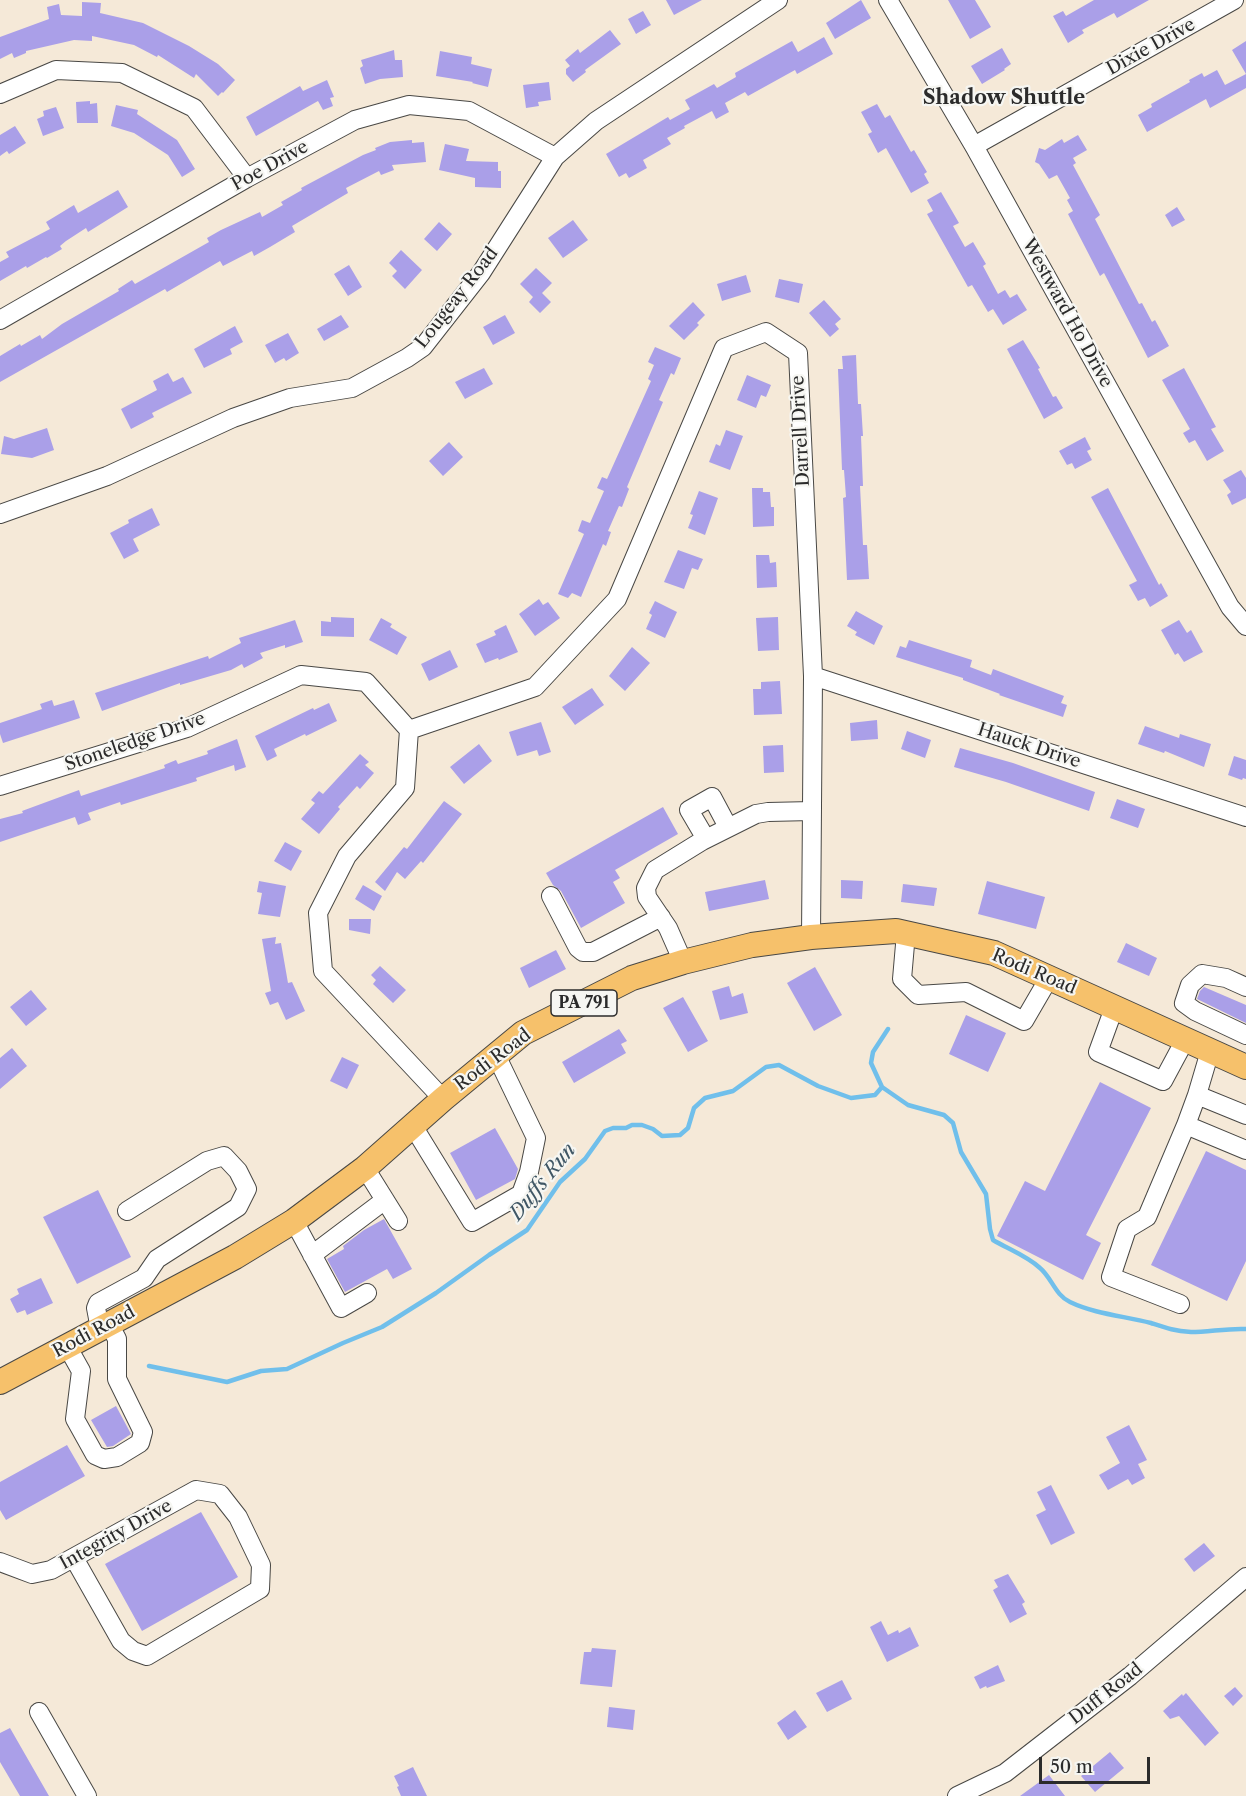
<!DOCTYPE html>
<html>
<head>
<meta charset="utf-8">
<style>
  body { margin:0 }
  #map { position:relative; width:1246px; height:1796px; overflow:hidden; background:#f5e9d8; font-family:"Libre Caslon Text",serif }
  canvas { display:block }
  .scale { position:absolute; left:1039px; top:1757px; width:111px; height:27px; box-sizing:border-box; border:3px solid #2b2b2b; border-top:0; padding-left:8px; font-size:18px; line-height:21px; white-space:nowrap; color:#2b2b2b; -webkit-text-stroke:4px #f6f6f2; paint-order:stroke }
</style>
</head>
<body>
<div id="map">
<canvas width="1246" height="1796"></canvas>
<div class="scale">50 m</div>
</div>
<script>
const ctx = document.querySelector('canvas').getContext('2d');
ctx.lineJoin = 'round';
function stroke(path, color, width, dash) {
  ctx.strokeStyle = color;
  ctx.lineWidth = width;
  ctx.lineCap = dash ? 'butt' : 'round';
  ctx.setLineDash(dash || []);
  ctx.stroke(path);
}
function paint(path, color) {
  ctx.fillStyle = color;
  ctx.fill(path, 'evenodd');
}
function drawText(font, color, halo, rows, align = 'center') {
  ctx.font = font + ' "Libre Caslon Text",serif';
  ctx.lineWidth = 4.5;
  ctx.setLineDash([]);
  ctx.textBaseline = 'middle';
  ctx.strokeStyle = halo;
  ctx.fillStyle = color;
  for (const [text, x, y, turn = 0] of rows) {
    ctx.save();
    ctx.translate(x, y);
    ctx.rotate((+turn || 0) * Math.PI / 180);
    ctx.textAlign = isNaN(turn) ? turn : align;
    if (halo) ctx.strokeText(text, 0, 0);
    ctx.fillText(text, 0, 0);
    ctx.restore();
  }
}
stroke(new Path2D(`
  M882,1087L908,1105L944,1115L953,1123L961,1152L986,1194L990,1229L993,1240C1008,1249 1027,1256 1040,1268C1052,1278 1055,1295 1070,1302C1095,1314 1124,1316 1151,1323C1166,1328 1174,1331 1191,1332C1209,1332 1227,1328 1246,1329
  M149,1366L227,1382L261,1371L287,1369L343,1343L382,1327L436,1293L489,1255L527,1230L560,1182L585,1159L605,1131L613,1128H626L632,1125H642L653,1129L662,1136L680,1135L688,1128L694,1108L705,1098L733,1091L766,1067L779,1065L818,1086L851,1098L875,1095L882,1087L871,1063L873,1052L888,1029`), '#70bfeb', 4.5);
paint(new Path2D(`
  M666,0H702L674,15Z
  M861,0L871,18L835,39L826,23Z
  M948,0H975L991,27L970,39Z
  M1094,0H1149L1117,18L1114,13L1082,30L1084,33L1068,43L1053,16L1063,11L1066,16Z
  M82,2L101,3L100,13L143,23L189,46L218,64L235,80L223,93L222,92L218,96L196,74L194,78L158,55L157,57L134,45L92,36V41L74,40L26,51V53L14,58L12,53L0,59V37L49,19L47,7L59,4L61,15L82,16Z
  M643,11L651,25L636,34L628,19Z
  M610,30L621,44L585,70L586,72L573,82L566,74V69L570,66L565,60L578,49L580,53Z
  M824,37L833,54L797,74L795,70L748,96L745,92L725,103L729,112L716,119L712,111L684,126L685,128L667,138L671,144L643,160L647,168L629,178L626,173L619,177L606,154L668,117L670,120L690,109L685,100L714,84L717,88L736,77L735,73L792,41L798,52Z
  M1246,41V74L1232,50Z
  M1002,48L1011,64L1004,69L1005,70L982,84L971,66Z
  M394,50L395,60H402L403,77L380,79L365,84L360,68L363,66L361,60Z
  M440,51L472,57L471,64L492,69L488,87L472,83L473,82L436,76Z
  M1217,70L1225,85L1246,74V88L1210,108L1206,99L1147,132L1138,115L1152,107L1151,104L1190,82L1189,80L1202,73L1204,77Z
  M327,80L334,97L330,98L333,106L323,110L318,101L256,136L246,117L300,86L303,91Z
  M549,82L551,100L538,102L539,106L526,108L523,85Z
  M90,101V104L97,103L98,123H77L76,102Z
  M877,104L885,118L890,115L911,152L914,150L927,172L924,174L929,183L911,193L886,148L878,153L868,134L872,132L861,112Z
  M116,105L138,110L137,114L177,140L195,169L182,177L168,155L134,133L111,126Z
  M56,107L64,128L43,136L37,119L44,116L43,111Z
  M15,126L26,143L9,154L7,151L0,156V135Z
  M1078,135L1087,150L1073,158L1076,163L1073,165L1100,215L1095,219L1139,304L1142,303L1152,322L1155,320L1169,346L1148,358L1104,273L1100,276L1068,214L1073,211L1067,200L1070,198L1057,175L1049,179L1039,164L1035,162L1039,148L1045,150L1062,139L1064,143Z
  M412,140V143L424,142L426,162L392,165L394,170L381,175L379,171L346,188L348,193L292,226L295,232L270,247L254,256L252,251L223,266L220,261L167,292L165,289L0,382V356L20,344L21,346L40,335L42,339L62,324L119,291L118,289L132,280L135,284L209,242L207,238L221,230L260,212L262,217L283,205L281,202L302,190L301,188L363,155L376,150L375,148L390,142Z
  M445,144L469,149L466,161L498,162V171H501V188L475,187V178L439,170Z
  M118,190L128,207L88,232L86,228L66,241L60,246L62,249L47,258L46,257L27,268L26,266L0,281V262L9,257L6,252L50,229L46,222L74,205L78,213Z
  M941,192L959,223L953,226L965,247L973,242L986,264L983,266L998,294L1005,290L1010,298L1017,294L1027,310L1003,325L993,309L988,312L972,285L968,287L927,214L933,211L927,200Z
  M1177,207L1185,220L1172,227L1165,215Z
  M573,220L588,240L563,258L548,238Z
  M439,222L452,234L437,251L424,239Z
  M401,250L422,270L405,289L392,276L397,271L389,263Z
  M349,265L362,287L348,296L334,274Z
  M536,268L552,283L542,293L551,302L540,313L529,302L533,297L520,284Z
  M746,275L751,292L722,301L717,284Z
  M779,279L803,284L799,303L775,297Z
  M824,300L841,319L835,324L839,329L830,337L809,313Z
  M693,302L705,315L697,323L699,325L684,340L669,326Z
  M341,315L349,327L324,341L317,329Z
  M505,315L515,333L493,345L483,327Z
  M235,326L243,342L230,349L232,354L204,368L194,349Z
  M288,333L299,353L286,361L284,358L275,363L265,345Z
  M1023,340L1040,368L1038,369L1053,397L1056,396L1063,408L1044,419L1007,349Z
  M655,347L681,358L674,375L671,373L659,400L663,402L627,487L629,489L622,507L619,506L608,531L611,532L606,546L603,544L581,597L572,593L568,598L558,594L584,534L578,531L582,520L590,523L604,491L597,488L602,477L607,479L651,381L648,379L654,365L648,362Z
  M856,355L858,404H861L863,436H861L863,486H860L863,545H867L869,579L847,580L843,498L846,497L844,470H842L838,369H843L842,356Z
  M484,368L493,384L465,399L455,382Z
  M1184,368L1216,427L1211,429L1224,451L1207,461L1195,440L1189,443L1183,433L1190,429L1162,380Z
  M168,373L173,382L183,377L192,393L152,413L154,417L131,429L121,409L157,390L153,381Z
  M747,375L771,385L766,397L761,395L756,408L737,400Z
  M47,428L54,450L32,458L1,454L4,436L14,439Z
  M726,430L743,436L730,470L709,462L716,444L720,446Z
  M1085,437L1091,449L1087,451L1092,460L1075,469L1072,463L1067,465L1059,451Z
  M449,442L463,457L443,476L429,461Z
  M1241,470L1246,478V498L1232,505L1227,495L1231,492L1223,480Z
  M752,488H763V492H770L771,507H774V526L753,527Z
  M1108,488L1159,585L1161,583L1168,596L1150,607L1145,598L1138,601L1129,585L1137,581L1091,497Z
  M699,491L718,498L705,535L688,528L693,515L690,514Z
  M152,508L160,525L133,539L139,551L124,559L110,533L129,523L128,520Z
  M678,550L703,559L698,570L692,568L684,589L664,582Z
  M756,555H769L770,563L776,562L777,587L757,588Z
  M539,599L543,605L548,602L560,618L535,636L519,614Z
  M655,601L677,612L665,638L646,629L652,615L649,613Z
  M856,611L883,626L874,645L855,635L857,632L847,626Z
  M331,617L354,618V637L321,636V621L331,622Z
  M778,617L779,650L758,651L756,618Z
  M381,618L392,624L390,627L407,637L397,655L369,640Z
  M295,620L303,642L285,648V645L260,653L263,658L244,668L242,664L231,670L180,685V683L102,711L95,693L208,656L209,659L241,643L239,638Z
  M1179,620L1187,633L1191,630L1203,652L1184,662L1178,653L1175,655L1161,630Z
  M506,625L518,652L499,660L498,658L485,663L476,644L496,635L494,631Z
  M909,640L972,660L970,667L991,675L993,669L1064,696L1061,703L1067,705L1063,717L999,695L1000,694L963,680V678L896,657L900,646L906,648Z
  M632,647L650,663L625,691L609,676Z
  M450,650L458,667L429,681L421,664Z
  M780,681L782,714L754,715L753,689H761V682Z
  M592,688L604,705L575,725L562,707Z
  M52,700L54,706L74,700L80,718L3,743L0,734V723L42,709L40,704Z
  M329,703L337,721L306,736L305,734L274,749L277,756L267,761L255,736L313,708L314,710Z
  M877,720L878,739L851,741L850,723Z
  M541,722L551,752L539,756L537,750L517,756L509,732Z
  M1145,726L1179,738L1180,734L1211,744L1204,767L1165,751L1164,753L1138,744Z
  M907,731L931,740L925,758L901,749Z
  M237,739L246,767L235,771L234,765L196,778L197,781L121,805L120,802L88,813L91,820L78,825L75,817L0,842V819L23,813L22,811L79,790L81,796L165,768L164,765L176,760L178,764L208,754L207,751Z
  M479,744L492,761L464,784L450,767Z
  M783,745L784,772L764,773L763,746Z
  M960,748L1013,763L1095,792L1089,811L1006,782L954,767Z
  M360,754L369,762L365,765L374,773L360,789L357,786L338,807L340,809L319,834L301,819L315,803L311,800L319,791L323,794Z
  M1234,756L1246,760V779L1243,778L1242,780L1228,775Z
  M1117,799L1145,809L1138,828L1110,818Z
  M444,801L462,814L423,863L421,861L405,879L397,872L385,891L375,882L404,847L407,849Z
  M663,807L678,834L615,870L620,878L613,882L625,903L581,928L561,891L553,885L546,873Z
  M285,842L302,851L291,871L274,861Z
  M765,880L769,899L709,911L705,892Z
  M841,880L863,881L862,899L841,898Z
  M259,881L286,886L280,917L258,914L262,893L257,892Z
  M987,881L1045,897L1036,929L978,914Z
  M903,884L937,888L934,906L901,902Z
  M363,885L382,896L374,911L355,899Z
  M349,919H371L370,934L349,930Z
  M276,937L275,944L281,943L288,983L292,982L305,1011L286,1020L278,1002L270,1005L265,993L271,991L262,939Z
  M1126,943L1157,958L1149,976L1117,962Z
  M556,950L566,969L529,988L520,968Z
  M380,966L406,990L393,1003L373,984L376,980L371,975Z
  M815,967L842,1015L814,1031L787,983Z
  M729,986L732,997L743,993L748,1013L720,1020L712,991Z
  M1204,987L1246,1005V1023L1197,999L1200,991Z
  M31,990L47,1009L26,1026L10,1007Z
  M683,997L708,1041L688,1052L663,1008Z
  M966,1015L1006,1033L988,1072L949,1054Z
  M619,1029L627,1041L621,1044L626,1053L574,1083L562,1062Z
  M12,1048L27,1066L0,1089V1058Z
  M342,1057L359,1065L347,1089L330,1081Z
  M1100,1082L1151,1108L1086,1235L1101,1243L1083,1280L997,1236L1025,1181L1045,1191Z
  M495,1128L518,1169L515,1179L476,1200L450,1153Z
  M1206,1151L1246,1170V1261L1227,1301L1151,1265Z
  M98,1190L131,1257L77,1284L43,1217Z
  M384,1219L412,1269L393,1279L387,1269L345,1292L327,1259L344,1249L343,1246L364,1230Z
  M41,1278L53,1303L27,1315L25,1310L17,1313L10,1299L19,1294L17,1289Z
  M116,1406L131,1434L113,1446L107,1447L91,1420Z
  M1129,1425L1147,1460L1138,1464L1145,1478L1132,1485L1128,1479L1108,1490L1099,1475L1120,1463L1106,1437Z
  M67,1445L85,1476L6,1520L0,1510V1482Z
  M1051,1485L1075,1533L1051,1545L1036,1515L1046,1510L1037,1492Z
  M201,1512L238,1577L142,1631L105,1564Z
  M1204,1543L1215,1556L1194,1572L1184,1559Z
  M1008,1574L1025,1602L1022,1604L1027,1614L1010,1623L993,1590L998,1587L994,1580Z
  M881,1621L888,1635L898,1630L899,1633L910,1627L919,1646L887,1662L870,1627Z
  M592,1648L616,1650L612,1687L580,1684L584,1652H591Z
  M998,1665L1005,1681L987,1688L986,1686L980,1689L974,1677Z
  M842,1680L852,1699L827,1712L816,1693Z
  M1235,1687L1243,1696L1233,1706L1224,1696Z
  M1186,1693L1219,1733L1205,1746L1179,1716L1170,1719L1163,1711L1182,1694L1183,1696Z
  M609,1707L635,1710L633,1730L607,1727Z
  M795,1710L807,1727L788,1740L777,1723Z
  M10,1728L49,1796H20L0,1762V1733Z
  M1110,1752L1124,1768L1095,1792L1081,1776Z
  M413,1767L427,1796H401L397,1787L399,1786L394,1776Z
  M1049,1775L1065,1796H1020Z`), '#aa9fe8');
const minor = new Path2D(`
  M888,0L974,146L1230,607L1246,626
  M0,94L56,70L122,73L194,108L247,178
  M974,146L1234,0
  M0,320L247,178L355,120L409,105L469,111L555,157
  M0,514L107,476L233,418L290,398L352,388L407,358L423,347L481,273L555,157L596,121L778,0
  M813,676L1246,817
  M409,730L535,687L617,599L724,348L766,332L798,353L813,676L811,937
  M0,786L187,728L301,675L366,682L409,730L405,788L347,856L318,913L323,971L443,1099
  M706,839L689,810L712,797L728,827
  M551,896L578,948L583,952H593L661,917
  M906,933L902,979L918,995L966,992L1024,1021L1049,978
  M683,962L668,928L647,897L646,888L655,870L702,841L756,814L768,812L812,811
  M1246,987L1226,978L1202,974L1190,985L1184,1003L1195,1011L1246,1035
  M1114,1008L1098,1052L1163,1081L1185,1040
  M1210,1051L1197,1095L1246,1115
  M1197,1095L1186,1125L1246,1150
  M413,1126L472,1222L521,1194L529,1172L536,1138L496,1055
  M365,1168L398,1221
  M294,1221L341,1308L367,1293
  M312,1255L385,1200
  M1180,1304L1111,1277L1127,1229L1147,1217L1186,1125
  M100,1329L96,1308L98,1303L144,1278L157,1259L238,1207L247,1189L238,1171L224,1156L207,1161L127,1211
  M67,1346L81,1371L75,1419L95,1455L104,1459L117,1457L140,1443L143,1432L117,1379V1339L109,1324
  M0,1562L32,1574L51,1570L196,1490L220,1494L238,1517L261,1565L260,1589L147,1656L133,1651L121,1641L74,1558
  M39,1712L87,1796
  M957,1796L1005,1773L1130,1676L1246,1577`);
const major = new Path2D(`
  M0,1382L235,1257L294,1221L365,1168L443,1099L523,1033L632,978L683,962L752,945L811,937L896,931L994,953L1246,1067`);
stroke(minor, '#494845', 20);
stroke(major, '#494845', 26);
stroke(minor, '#fff', 18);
stroke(major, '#f6c16b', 24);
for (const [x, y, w] of [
  [584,1003,66]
]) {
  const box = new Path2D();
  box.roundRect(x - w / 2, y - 13, w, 26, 4.5);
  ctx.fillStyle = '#f6f6f2';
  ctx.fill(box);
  stroke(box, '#2b2b2b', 1.5);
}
drawText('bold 16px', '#2b2b2b', null, [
  ["PA 791",584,1003]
]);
drawText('18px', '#2b2b2b', '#f6f6f2', [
  ["Dixie Drive",1151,47,-29],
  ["Poe Drive",270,166,-29],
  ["Lougeay Road",457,298,-52],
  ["Westward Ho Drive",1067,313,61],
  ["Darrell Drive",801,431,-93],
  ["Stoneledge Drive",135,742,-19],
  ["Hauck Drive",1029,746,18],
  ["Rodi Road",1034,972,23],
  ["Rodi Road",493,1060,-37],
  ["Rodi Road",94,1332,-28],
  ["Integrity Drive",116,1535,-29],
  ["Duff Road",1106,1694,-38]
]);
drawText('bold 20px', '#2b2b2b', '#f6f6f2', [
  ["Shadow Shuttle",1004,98]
]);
drawText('italic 20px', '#405765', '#f6f6f2', [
  ["Duffs Run",543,1182,-51]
]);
</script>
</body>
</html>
